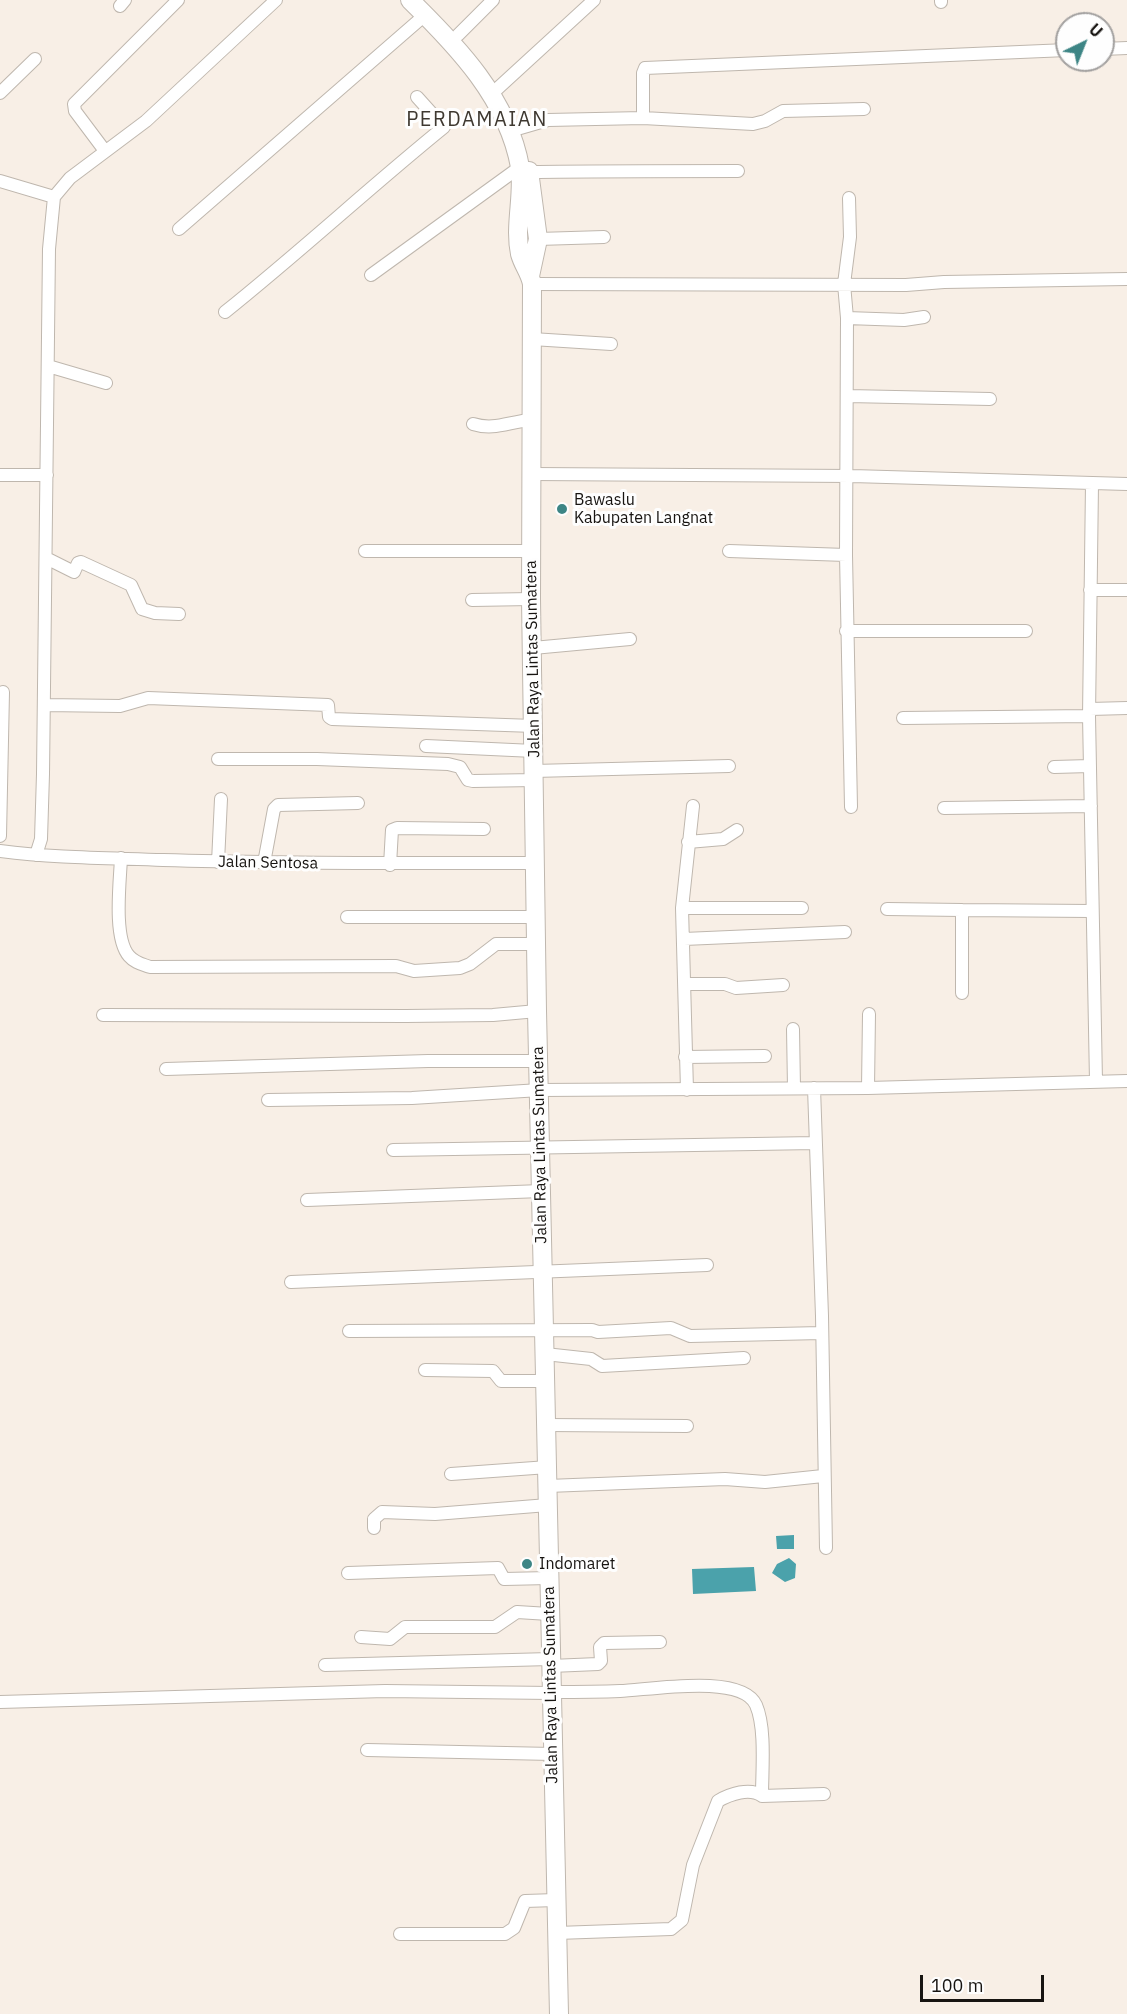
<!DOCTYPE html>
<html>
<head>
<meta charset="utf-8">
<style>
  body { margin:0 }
  #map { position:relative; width:1127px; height:2014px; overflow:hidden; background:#f8efe6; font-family:"IBM Plex Sans",sans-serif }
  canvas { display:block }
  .north { position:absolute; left:1055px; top:12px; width:60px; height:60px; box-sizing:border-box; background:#fefefe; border:2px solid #a2a09f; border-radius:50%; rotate:43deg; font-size:16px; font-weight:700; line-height:24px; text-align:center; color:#171411 }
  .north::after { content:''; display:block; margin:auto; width:21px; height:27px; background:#3d8585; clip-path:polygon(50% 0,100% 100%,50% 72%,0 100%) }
  .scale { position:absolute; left:920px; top:1975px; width:124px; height:27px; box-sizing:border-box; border:3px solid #171411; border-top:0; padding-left:8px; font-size:18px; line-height:21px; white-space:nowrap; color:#171411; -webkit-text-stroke:4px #fefefe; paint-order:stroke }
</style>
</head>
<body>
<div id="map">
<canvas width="1127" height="2014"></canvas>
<div class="north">U</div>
<div class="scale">100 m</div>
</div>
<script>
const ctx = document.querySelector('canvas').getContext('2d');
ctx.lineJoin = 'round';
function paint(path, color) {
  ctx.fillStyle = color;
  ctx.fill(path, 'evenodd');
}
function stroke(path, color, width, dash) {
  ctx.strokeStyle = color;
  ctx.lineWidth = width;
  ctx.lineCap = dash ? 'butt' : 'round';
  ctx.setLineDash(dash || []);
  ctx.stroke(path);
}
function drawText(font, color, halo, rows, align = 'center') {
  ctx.font = font + ' "IBM Plex Sans",sans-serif';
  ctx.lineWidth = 6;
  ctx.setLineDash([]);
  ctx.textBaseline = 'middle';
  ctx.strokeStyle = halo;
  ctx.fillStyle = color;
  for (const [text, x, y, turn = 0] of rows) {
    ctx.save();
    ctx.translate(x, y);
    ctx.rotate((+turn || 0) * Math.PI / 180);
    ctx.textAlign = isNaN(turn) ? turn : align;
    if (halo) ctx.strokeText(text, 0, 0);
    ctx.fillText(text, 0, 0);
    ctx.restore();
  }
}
paint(new Path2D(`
  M794,1535V1549H777L776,1536Z
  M789,1558L796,1564L795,1578L785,1582L772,1573L777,1564Z
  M754,1567L756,1591L693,1594L692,1569Z`), '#4ba2ab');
const minor = new Path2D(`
  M941,2V0
  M120,6L125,0
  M458,35L493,0
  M1103,49L1127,48
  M497,89L594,0
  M0,93L35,59
  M643,118L753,124L765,121L783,111L864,109
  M517,129L548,120L643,118V73L645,68L1067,50
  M105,151L75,111L74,104L178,0
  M530,172C599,171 668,171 738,171
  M0,181L54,197
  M849,198L850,237L844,284L847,318L846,555L851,807
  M179,229L425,15
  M538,239L604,237
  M371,275L520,167
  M532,284L906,285L944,282L1127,279
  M225,312C300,252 370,187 444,127L417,97
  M847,318L904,320L924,317
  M532,339L611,344
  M48,366L106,383
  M848,396L990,399
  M473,424C495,431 510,421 532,420
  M533,474L852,476L1127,484
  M0,475H47
  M1092,484L1089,716L1096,1081
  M365,551H531
  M729,551L846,555
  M46,558L74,572L78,563L81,562L131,585L142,609L155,613L179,614
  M1090,590H1127
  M472,600L531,599
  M846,631H1026
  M533,648L630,639
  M44,705L120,706L148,698L328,705L329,717L332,719L534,726
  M1090,709L1127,708
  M903,718L1089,716
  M426,746L534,751
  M218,759H317L448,764L460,767L468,780L473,781L535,780
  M1054,767L1090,766
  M534,771L729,766
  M944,808L1091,806
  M0,836L3,692
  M688,842L723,839L737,830
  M0,851C54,858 108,858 163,860C288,864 412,863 536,863
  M36,855L41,839L43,774L49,249L54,197L70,178L146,121L276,0
  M121,858C120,882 113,938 129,956C135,963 142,964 150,967L396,966L414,971L460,968L470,964L496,944H537
  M218,862L221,799
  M264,863L274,809L278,805L358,803
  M390,865L392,830L397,828L484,829
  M682,908H802
  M887,909L962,910
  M347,917H537
  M684,939L845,932
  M685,984H725L736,988L783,985
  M962,993V910L1092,911
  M103,1015L406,1016L493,1015L537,1011
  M793,1029L794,1088
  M685,1057L765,1056
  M166,1069L428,1061H539
  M814,1088L822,1316L826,1548
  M868,1088L869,1014
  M687,1090L682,908L693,806
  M268,1100L412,1098L540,1090L868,1088L1127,1081
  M393,1150L815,1143
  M307,1200L541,1191
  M291,1282L707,1265
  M349,1331L592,1330L598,1332L671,1328L690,1336L821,1333
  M545,1354L591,1359L602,1366L744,1358
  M425,1370L493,1371L501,1381H545
  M547,1425L687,1426
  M451,1474L548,1467
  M548,1486L725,1479L765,1482L823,1476
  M374,1528V1519L382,1512L435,1514L548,1505
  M348,1573L498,1568L504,1579L549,1578
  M361,1637L390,1639L405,1627H495L517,1612L549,1614
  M325,1665L550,1659
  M551,1666L598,1664L601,1661L600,1647L604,1643L660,1642
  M551,1692C574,1692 597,1692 620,1691C649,1690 742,1673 756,1705C766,1728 762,1770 762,1796
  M0,1702L385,1691L551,1693
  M367,1750L552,1754
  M557,1933L671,1929L682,1920L693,1865L718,1801C730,1794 750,1787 762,1796L824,1794
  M400,1934H505L514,1928L525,1901L556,1900`);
const highway = new Path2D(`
  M410,0C457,46 508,99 520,167C524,195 514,226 520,254C523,265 530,273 532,284L531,599L537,1011L559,2014
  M529,171L538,239L530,276`);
stroke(minor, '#bfb7ae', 14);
stroke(highway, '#bfb7ae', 20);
stroke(minor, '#fff', 12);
stroke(highway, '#fff', 18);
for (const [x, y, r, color] of [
  [562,509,6,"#3d8585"],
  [527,1564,6,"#3d8585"]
]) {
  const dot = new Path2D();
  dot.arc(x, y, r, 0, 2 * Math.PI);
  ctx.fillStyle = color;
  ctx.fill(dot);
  stroke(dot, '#fefefe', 2);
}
drawText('16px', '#171411', '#fefefe', [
  ["Bawaslu",574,500],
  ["Kabupaten Langnat",574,518],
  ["Indomaret",539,1564]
], 'left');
drawText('16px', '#171411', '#fefefe', [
  ["Jalan Raya Lintas Sumatera",533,659,-91],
  ["Jalan Sentosa",268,863,1],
  ["Jalan Raya Lintas Sumatera",540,1145,-91],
  ["Jalan Raya Lintas Sumatera",551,1685,-91]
]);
ctx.letterSpacing = '1.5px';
drawText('20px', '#3e3830', '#fefefe', [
  ["PERDAMAIAN",477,120]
]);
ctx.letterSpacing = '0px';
</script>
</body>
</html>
